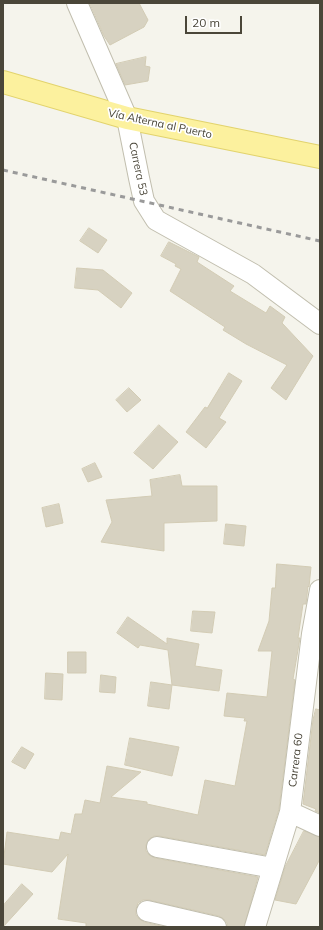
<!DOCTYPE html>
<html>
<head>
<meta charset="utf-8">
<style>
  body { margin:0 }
  #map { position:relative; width:323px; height:930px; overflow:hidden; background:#f5f4ec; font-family:Mulish,sans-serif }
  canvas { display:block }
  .frame { position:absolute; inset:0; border:4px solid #4a4639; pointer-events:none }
  .scale { position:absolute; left:185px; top:16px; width:57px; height:18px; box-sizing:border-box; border:2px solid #4a4639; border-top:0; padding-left:5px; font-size:12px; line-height:14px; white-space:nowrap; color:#4a4639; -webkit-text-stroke:3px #fff; paint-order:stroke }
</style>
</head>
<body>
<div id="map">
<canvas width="323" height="930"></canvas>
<div class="frame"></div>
<div class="scale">20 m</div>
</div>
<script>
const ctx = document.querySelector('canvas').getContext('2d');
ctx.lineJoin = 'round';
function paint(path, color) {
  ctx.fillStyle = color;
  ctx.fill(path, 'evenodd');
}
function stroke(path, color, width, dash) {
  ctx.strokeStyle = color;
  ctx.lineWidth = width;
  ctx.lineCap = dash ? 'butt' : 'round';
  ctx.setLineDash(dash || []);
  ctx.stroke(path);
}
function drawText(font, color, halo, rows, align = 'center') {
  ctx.font = font + ' Mulish,sans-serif';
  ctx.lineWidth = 3.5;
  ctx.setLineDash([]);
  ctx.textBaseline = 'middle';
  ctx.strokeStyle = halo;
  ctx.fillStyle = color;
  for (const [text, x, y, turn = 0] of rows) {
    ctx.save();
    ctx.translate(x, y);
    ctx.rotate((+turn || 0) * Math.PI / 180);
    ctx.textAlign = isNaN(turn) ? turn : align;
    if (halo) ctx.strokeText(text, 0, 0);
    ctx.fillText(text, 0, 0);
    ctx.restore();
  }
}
const building = new Path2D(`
  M90,3H139L148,20L144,27L110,45L104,36Z
  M146,57L145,66L150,67L148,81L125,85L116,64Z
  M89,228L107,240L98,253L80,241Z
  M169,242L199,257L197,262L234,286L230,291L266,313L270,306L285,317L282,323L313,356L286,400L271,388L287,365L246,344L223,330L225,327L170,291L181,269L175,266L176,264L161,256Z
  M77,268L103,270L132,293L121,308L98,290L75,288Z
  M229,373L242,381L219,418L226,422L206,448L186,432L205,407L207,408Z
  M129,388L141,400L127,412L116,400Z
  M159,425L178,442L153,469L134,453Z
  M95,463L102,477L88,482L82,469Z
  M180,475L182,486H217V521L164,523V551L101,542L112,522L106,500L152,496L150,480Z
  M59,504L63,523L46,527L42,508Z
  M226,524L246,526L244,546L224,544Z
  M277,564L311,567L309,587L308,586L306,604H303L298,638H300L293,679L295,680L279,809L265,855L159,836H154L149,839L146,845V851L149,855L155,858L258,877L244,927H227V923L224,919L219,916L149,900H143L138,903L136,909V915L139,919L144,922L165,927H86V923L58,919L68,854L52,872L3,864L7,832L59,840L61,832L71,834L75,814H82L85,800L100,803L107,766L141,772L111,797L147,802V804L198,815L205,780L235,786L247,721H244L245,718L224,716L227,693L267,697L272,651H258L269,621L272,588H275Z
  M193,611L215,612L212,633L191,631Z
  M128,617L167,644V638L199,644L195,666L222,670L219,691L172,685L168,650L140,645L138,648L117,633Z
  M68,652H86V673H68Z
  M46,673L63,674L62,700L45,699Z
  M101,675L116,677L115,693L100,692Z
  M151,682L172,685L169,709L148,706Z
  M316,709L320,710V813L315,811L316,809L303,804L313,720Z
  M130,738L179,747L172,776L125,765Z
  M22,747L34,754L25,769L12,762Z
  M304,831L320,837V859L296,904L275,900L285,867Z
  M22,884L33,894L3,927V906Z`);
paint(building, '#d7d2c1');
stroke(building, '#d2cbb4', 1);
const street = new Path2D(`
  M77,3L127,118L139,178L144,201L156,220L253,274L320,324
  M290,812L320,826
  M157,847L273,868
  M147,911L216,927
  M255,927L290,812L312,634L320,590`);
const primary = new Path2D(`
  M3,82L127,118L320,157`);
stroke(street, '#c1beae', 22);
stroke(primary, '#e2d36d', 24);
stroke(street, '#fff', 20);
stroke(primary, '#fcf19e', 22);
stroke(new Path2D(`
  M3,170L320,241`), '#9a9a9a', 3, [5, 5]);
drawText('11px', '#4a4639', '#fff', [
  ["Vía Alterna al Puerto",160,124,12],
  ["Carrera 53",138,169,78],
  ["Carrera 60",296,760,-83]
]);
</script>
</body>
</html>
